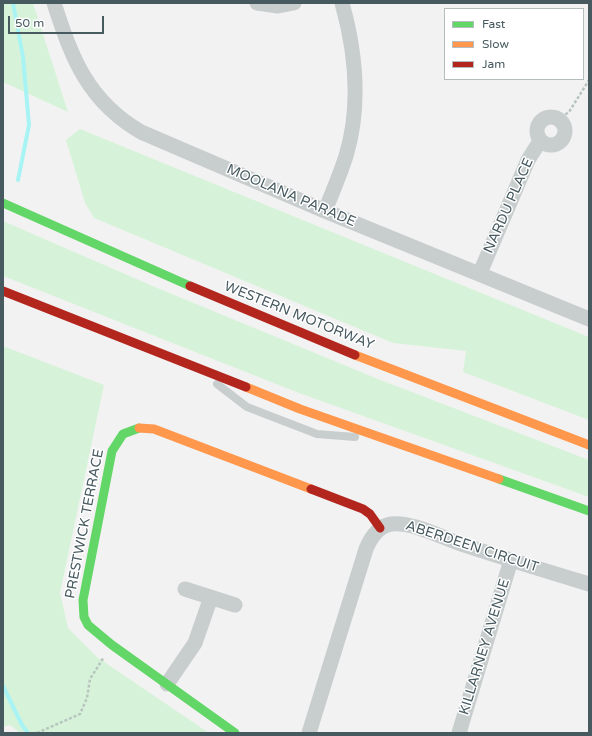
<!DOCTYPE html>
<html>
<head>
<meta charset="utf-8">
<style>
  body { margin:0 }
  #map { position:relative; width:592px; height:736px; overflow:hidden; background:#f3f2f2; font-family:"Varela Round",sans-serif }
  canvas { display:block }
  .frame { position:absolute; inset:0; border:4px solid #475a60; pointer-events:none }
  .legend { position:absolute; left:444px; top:8px; width:140px; height:72px; box-sizing:border-box; background:#fff; border:1px solid #b5bdbf; margin:0; padding:5px 7px; list-style:none; font-size:12px; color:#475a60 }
  .legend li { display:flex; align-items:center; gap:8px; height:20px }
  .legend b { width:20px; border:1px solid #b5bdbf }
  .scale { position:absolute; left:8px; top:16px; width:96px; height:18px; box-sizing:border-box; border:2px solid #475a60; border-top:0; padding-left:5px; font-size:12px; line-height:14px; white-space:nowrap; color:#475a60; -webkit-text-stroke:3px #fff; paint-order:stroke }
</style>
</head>
<body>
<div id="map">
<canvas width="592" height="736"></canvas>
<div class="frame"></div>
<ul class="legend">
<li><b style="height:5px;background:#63d668"></b>Fast</li>
<li><b style="height:5px;background:#ff974d"></b>Slow</li>
<li><b style="height:5px;background:#b3261e"></b>Jam</li>
</ul>
<div class="scale">50 m</div>
</div>
<script>
const ctx = document.querySelector('canvas').getContext('2d');
ctx.lineJoin = 'round';
function paint(path, color) {
  ctx.fillStyle = color;
  ctx.fill(path, 'evenodd');
}
function stroke(path, color, width, dash) {
  ctx.strokeStyle = color;
  ctx.lineWidth = width;
  ctx.lineCap = dash ? 'butt' : 'round';
  ctx.setLineDash(dash || []);
  ctx.stroke(path);
}
function drawText(font, color, halo, rows, align = 'center') {
  ctx.font = font + ' "Varela Round",sans-serif';
  ctx.lineWidth = 3;
  ctx.setLineDash([]);
  ctx.textBaseline = 'middle';
  ctx.strokeStyle = halo;
  ctx.fillStyle = color;
  for (const [text, x, y, turn = 0] of rows) {
    ctx.save();
    ctx.translate(x, y);
    ctx.rotate((+turn || 0) * Math.PI / 180);
    ctx.textAlign = isNaN(turn) ? turn : align;
    if (halo) ctx.strokeText(text, 0, 0);
    ctx.fillText(text, 0, 0);
    ctx.restore();
  }
}
paint(new Path2D(`
  M3,3H33L68,112L3,82Z
  M80,129L589,337V420L463,372L466,351L393,343L94,218L85,203L66,140Z
  M3,221L155,287L378,379L589,460V497L299,393L3,276Z
  M3,346L104,385L60,593L68,628L97,657L209,733H20L10,725L3,727Z`), '#d6f3da');
stroke(new Path2D(`
  M13,3L23,57L29,125L18,180
  M3,686L22,725L28,733`), '#a8f3f3', 4);
stroke(new Path2D(`
  M557,120L569,112L589,80
  M37,733L80,714L87,698L90,679L104,657`), '#b8c6bf', 2.5, [3, 2]);
stroke(new Path2D(`
  M217,384L247,407L317,434L355,437`), '#c8cdce', 8);
stroke(new Path2D(`
  M54,3C72,59 88,101 141,132L325,211L589,319
  M257,3L278,6L294,3
  M537 131a14 14 0 1 1 28 0a14 14 0 1 1-28 0Z
  M325,211C332,193 340,175 346,156C361,106 356,53 342,3
  M480,273L528,160L540,141
  M185,589L235,605
  M167,684L195,643L211,597
  M309,733L366,549C371,537 378,526 391,524C411,521 441,537 461,544C503,558 546,571 589,584
  M459,733L511,560`), '#c8cdce', 15);
stroke(new Path2D(`
  M3,203L190,286
  M139,428L123,434L112,451L83,600L84,617L88,625L112,645L235,733
  M499,479L589,511`), '#63d668', 9);
stroke(new Path2D(`
  M355,355L589,445
  M246,387L300,409L499,479
  M139,428L154,429L311,489`), '#ff974d', 9);
stroke(new Path2D(`
  M190,286L355,355
  M3,291L246,387
  M311,489L363,509L370,514L380,528`), '#b3261e', 9);
drawText('14px', '#475a60', '#fff', [
  ["MOOLANA PARADE",291,196,23],
  ["NARDU PLACE",509,206,-66],
  ["WESTERN MOTORWAY",299,316,22],
  ["PRESTWICK TERRACE",85,524,-79],
  ["ABERDEEN CIRCUIT",472,547,18],
  ["KILLARNEY AVENUE",485,647,-73]
]);
</script>
</body>
</html>
